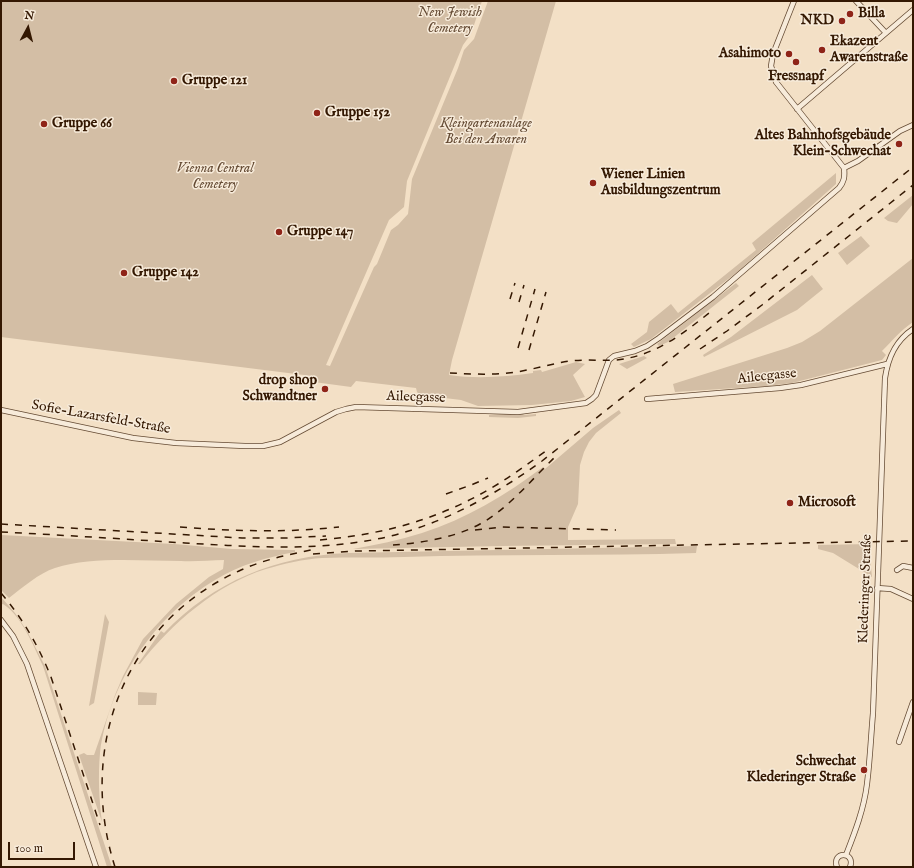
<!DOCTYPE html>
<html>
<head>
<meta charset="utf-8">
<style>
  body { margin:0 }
  #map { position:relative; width:914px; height:868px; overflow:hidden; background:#f3e0c6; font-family:"IM FELL English",serif }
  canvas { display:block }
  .frame { position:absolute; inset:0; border:2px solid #341802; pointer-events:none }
  .north { position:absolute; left:8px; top:8px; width:40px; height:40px; -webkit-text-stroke:3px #f7ebda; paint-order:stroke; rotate:7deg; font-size:11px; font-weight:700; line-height:16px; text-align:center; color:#341802 }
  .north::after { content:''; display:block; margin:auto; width:14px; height:18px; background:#341802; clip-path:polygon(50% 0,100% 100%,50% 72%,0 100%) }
  .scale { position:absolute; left:8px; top:842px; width:67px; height:18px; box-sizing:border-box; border:2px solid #341802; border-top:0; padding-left:5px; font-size:12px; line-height:14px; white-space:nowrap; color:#341802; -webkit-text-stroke:3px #f7ebda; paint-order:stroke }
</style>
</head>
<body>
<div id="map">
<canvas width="914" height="868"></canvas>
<div class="frame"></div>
<div class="north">N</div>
<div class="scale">100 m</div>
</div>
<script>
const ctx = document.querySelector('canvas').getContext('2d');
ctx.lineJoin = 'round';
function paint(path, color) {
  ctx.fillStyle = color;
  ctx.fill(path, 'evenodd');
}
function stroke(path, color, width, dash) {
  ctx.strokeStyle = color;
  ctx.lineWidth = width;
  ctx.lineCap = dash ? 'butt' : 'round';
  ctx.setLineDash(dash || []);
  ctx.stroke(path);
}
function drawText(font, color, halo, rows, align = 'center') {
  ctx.font = font + ' "IM FELL English",serif';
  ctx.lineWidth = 3;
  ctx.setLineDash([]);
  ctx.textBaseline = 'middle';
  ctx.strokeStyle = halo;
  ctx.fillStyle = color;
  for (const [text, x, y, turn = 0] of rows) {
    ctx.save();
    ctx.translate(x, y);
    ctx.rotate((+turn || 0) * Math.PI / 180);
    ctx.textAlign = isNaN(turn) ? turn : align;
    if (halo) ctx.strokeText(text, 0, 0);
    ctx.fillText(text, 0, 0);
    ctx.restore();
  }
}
paint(new Path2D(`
  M1,1H482L471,34L463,45L407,181L404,207L389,220L326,365L330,366L374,267L377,264L391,230L398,225L408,214L412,179L458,68L464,50L474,39L488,1H556L452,360L449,375C476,379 505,377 533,373V371L541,370L542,372L576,362L585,364L573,375L585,397L571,401L532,405L478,406L461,400L420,395L417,392L416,388L356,381L351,387L314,382L312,376L1,337Z
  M836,173V184L736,273L651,339L634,347L631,344L647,332L649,322L671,304L678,313L756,250L752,243Z
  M913,195V204L897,223L888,221L884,218Z
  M861,236L870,246L847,265L838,253Z
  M913,258V322C901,330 892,341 882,351L886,355L882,360L792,383L767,386L675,392L673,384L787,348L802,342L820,331Z
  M812,275L823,289L797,310L704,357L703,355L731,337Z
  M736,283L739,286L668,342L659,346L657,344Z
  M644,356L647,358L627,369L619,364Z
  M619,410L621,413L596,433L589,442L584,452L580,465L578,504L568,527V540L675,539L676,544L501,546L353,549C376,545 399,540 422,533C466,519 506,495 543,467L545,469L593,428Z
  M522,413L524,415L536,414V416L518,418L489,417V415Z
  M1,535L174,544L232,549L295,550V552C268,557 239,565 215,580C155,616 109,682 100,753C98,776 99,799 102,822L79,755L84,753L87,755H94L115,695L123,676L143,639L176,604L209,577L223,569L224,560C210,560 195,562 181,561C142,561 92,556 55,568C39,573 22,588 9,598L1,590Z
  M872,544L870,558L872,577L833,553L818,549V545Z
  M697,546L696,553C599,556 501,554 404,557C376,558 349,557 322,558C304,559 283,564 266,569C217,584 171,624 140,664H138L161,631L164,633C214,581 276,556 348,553Z
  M1,597L15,613L27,631L45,666L112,867H107L43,666C34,647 22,616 3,604L1,605Z
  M105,614L109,622L94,703L89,706Z
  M138,692L157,693L156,705H138Z`), '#d3bea5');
const minor = new Path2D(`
  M856,1L886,33
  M797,109L913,10
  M844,168L858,161L900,131L913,125
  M647,399L780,388L801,385L887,364
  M1,410L133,438L176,443L245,446H263L280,442L336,412L346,409L356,407L518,412L586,403L592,399L596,395L609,360L614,356L635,351L647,346L659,338L713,297L839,188C844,182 845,177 844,168L776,82L771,66L773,54L794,1
  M897,570L903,566L913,568
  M877,588L891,589L913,599
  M1,620L13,636L27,664L96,867
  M899,742L913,702
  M846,855C855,832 864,809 867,784C870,760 871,736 873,713L885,378C888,358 895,341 913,329
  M837,867C831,851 856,851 850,867`);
stroke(minor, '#644a33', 6);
stroke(minor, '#f7ebda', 4.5);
stroke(new Path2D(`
  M510,299L515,283
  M519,302L524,285
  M518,348L535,289
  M700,349L727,331L762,305L913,185
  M529,350L546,292
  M450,373C469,374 489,375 508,373C529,371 549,364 570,361C586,359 601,361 616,360C656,356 684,333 714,309
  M446,494L471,485L488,478
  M1,524L242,538H286L326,536
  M180,527C233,531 286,533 339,527
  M475,530L502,527L616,530
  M1,532C62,535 124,539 185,543C254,547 324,552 391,536C446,522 495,495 542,461L913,167
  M320,540C386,534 441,519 498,484C516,473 533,460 550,448
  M393,545C421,543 454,538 480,524C508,509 532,479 556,456
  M313,554L356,551L913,541
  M1,593C23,619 38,645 51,677L100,825
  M115,867C77,748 124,622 241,570C263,560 287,555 311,550`), '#341802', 1.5, [7, 7]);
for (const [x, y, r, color] of [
  [850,14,4,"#8f2418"],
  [842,21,4,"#8f2418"],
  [822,50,4,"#8f2418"],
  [789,54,4,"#8f2418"],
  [796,62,4,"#8f2418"],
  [174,81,4,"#8f2418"],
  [317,113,4,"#8f2418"],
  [44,124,4,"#8f2418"],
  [899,144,4,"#8f2418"],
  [593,183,4,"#8f2418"],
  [279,232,4,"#8f2418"],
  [124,273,4,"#8f2418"],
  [325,389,4,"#8f2418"],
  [790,503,4,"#8f2418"],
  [864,770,4,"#8f2418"]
]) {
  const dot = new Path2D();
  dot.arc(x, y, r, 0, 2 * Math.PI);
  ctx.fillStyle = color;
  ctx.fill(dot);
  stroke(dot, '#f7ebda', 1.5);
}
drawText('italic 14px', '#644a33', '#f7ebda', [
  ["New Jewish",450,13],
  ["Cemetery",450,29],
  ["Kleingartenanlage",486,124],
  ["Bei den Awaren",486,140],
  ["Vienna Central",215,169],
  ["Cemetery",215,185]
]);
drawText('bold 14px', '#341802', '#f7ebda', [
  ["Billa",858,14],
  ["NKD",834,21,"right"],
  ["Ekazent",830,42],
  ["Awarenstraße",830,58],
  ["Asahimoto",781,54,"right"],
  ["Fressnapf",796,77,"center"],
  ["Gruppe 121",182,81],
  ["Gruppe 152",325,113],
  ["Gruppe 66",52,124],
  ["Altes Bahnhofsgebäude",891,136,"right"],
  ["Klein-Schwechat",891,152,"right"],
  ["Wiener Linien",601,175],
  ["Ausbildungszentrum",601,191],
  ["Gruppe 147",287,232],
  ["Gruppe 142",132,273],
  ["drop shop",317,381,"right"],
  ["Schwandtner",317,397,"right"],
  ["Microsoft",798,503],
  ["Schwechat",856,762,"right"],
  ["Klederinger Straße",856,778,"right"]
], 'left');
drawText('14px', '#341802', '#f7ebda', [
  ["Ailecgasse",767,377,-6],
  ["Ailecgasse",416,398,2],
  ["Sofie-Lazarsfeld-Straße",101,418,10],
  ["Klederinger Straße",866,589,-88]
]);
</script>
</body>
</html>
